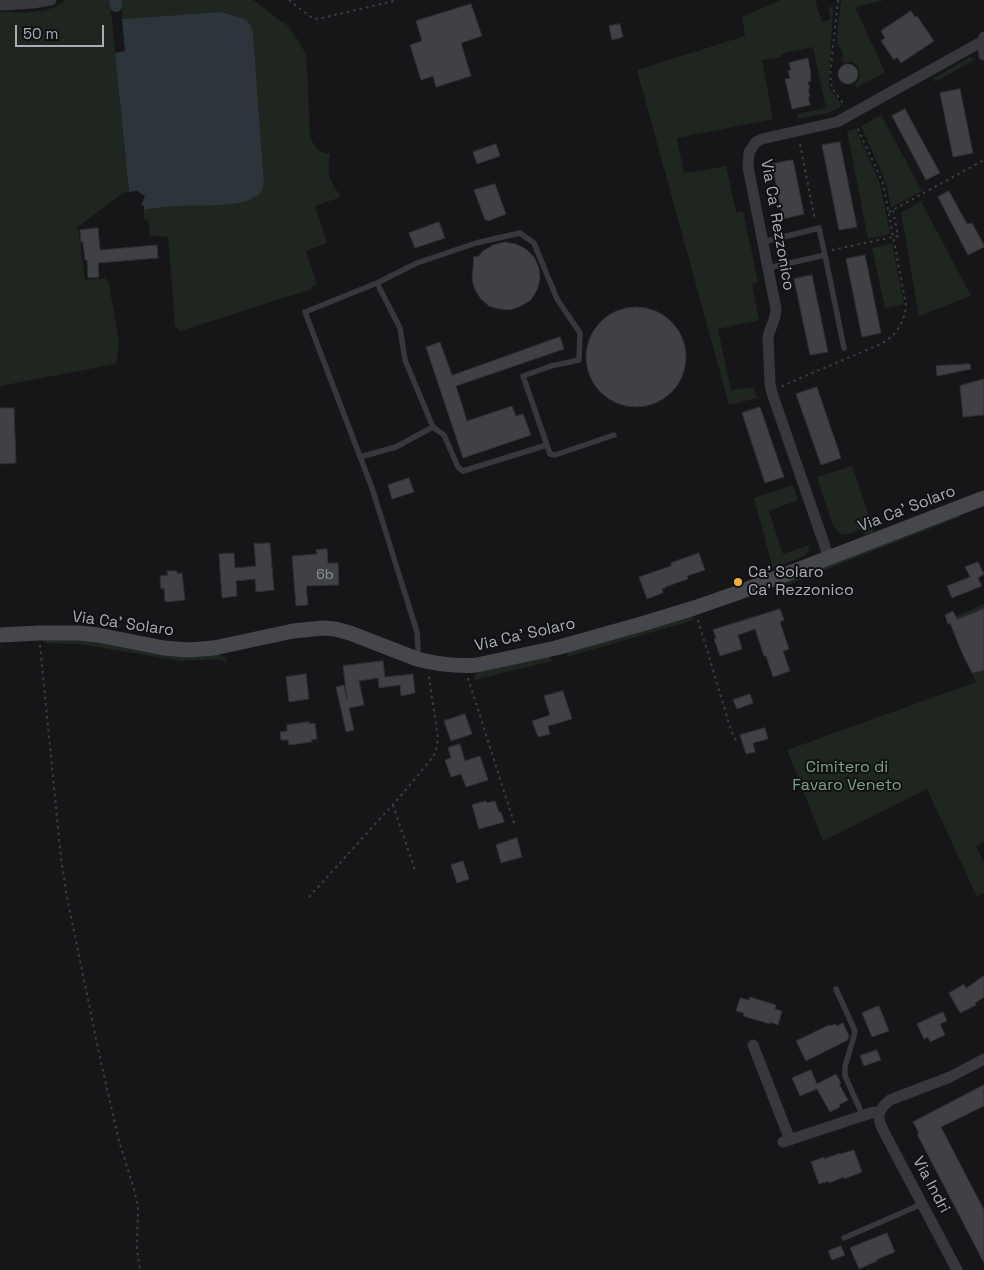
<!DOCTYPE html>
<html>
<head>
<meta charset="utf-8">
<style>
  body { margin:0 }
  #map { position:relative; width:984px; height:1270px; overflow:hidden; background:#161618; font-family:"Space Grotesk",sans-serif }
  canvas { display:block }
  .scale { position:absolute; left:15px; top:25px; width:89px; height:22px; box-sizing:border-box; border:2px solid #a8adb8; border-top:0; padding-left:6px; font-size:15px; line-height:18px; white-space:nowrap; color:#a8adb8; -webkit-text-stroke:4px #111113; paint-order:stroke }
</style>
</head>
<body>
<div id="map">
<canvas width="984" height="1270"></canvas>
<div class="scale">50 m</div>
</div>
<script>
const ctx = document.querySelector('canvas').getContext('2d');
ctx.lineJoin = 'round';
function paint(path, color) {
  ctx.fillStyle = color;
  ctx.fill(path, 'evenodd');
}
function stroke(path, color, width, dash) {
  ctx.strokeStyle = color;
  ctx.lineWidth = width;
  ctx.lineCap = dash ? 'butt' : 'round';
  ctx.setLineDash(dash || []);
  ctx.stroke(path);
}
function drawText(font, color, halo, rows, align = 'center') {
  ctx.font = font + ' "Space Grotesk",sans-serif';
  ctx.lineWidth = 4;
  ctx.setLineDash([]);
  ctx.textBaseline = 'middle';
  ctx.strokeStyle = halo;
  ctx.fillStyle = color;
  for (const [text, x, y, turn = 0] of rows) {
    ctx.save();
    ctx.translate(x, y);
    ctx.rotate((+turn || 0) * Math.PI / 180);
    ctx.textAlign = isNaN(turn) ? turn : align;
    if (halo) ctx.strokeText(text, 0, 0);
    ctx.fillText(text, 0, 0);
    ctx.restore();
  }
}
paint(new Path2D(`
  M66,0H110L129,192L123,193L78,227L85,280L105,278L109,284L119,343L116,364L0,386V12C22,12 49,15 66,0Z
  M121,0H253L288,26L300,43L305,53L307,65L310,136C314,147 319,153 330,154C326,177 330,179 341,197L315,206L327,243L306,251L317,285L312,287V289L180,331L175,326L168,237L150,236L148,220L144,219V210C156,208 167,206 179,206C199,205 241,208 257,196C262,193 263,188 264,183L253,33L243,18L222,12L122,19Z
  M781,0H815L822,22L831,19L828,8L833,6L829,82L830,89L842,106L828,113L798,119V114L826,108L813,47L781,54V57L762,60L773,119L677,138L684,173L726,166L736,212L743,211L758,282L752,284L759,320L718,329L731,390L753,387L757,398L729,405L637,70L745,36L742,17Z
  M843,0H885L855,7L885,72L856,88L855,85L860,77L859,67L852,62L843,63L842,51L838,46L837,38L841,1Z
  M970,57L976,59L935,82L934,78L936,77Z
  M881,115L922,191L891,208L886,183L861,126Z
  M856,129L880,184L890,234L868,239L847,131Z
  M921,201L971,296L919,316L901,213Z
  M892,243L904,304L885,308L872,248Z
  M852,466L874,532L864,535L862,531L859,530C847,535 841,538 833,525L817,477Z
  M793,485L798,500L769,511L783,554L810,545L808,552L804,556L773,569L754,498Z
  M958,513L960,517L777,589V585Z
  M984,604V842L976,846L984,862V893L977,897L927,789L823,841L787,750L976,682L948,620Z
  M690,616L693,617L694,620L567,657L568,650Z
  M62,638L219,654L225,658L227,666L223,660L219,659L180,661L80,644L43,643L45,639Z
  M547,656L553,661L474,680L475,675L480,672Z`), '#1e261f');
paint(new Path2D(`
  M221,12L243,18L250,24L253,33L264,183C263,188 262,193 257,196C241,208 199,205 179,206C167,206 156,208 144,210V206L141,205L145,196L137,191L129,192L115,53L125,51L122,19Z`), '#2c353c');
stroke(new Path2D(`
  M115,0L116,6`), '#2c353c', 12);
const building = new Path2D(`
  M471,4L482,36L461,43L471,76L436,87L433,76L421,80L410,45L422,41L416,21Z
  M911,11L915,17L917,16L934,41L901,63L897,57L894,60L881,41L885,38L881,31Z
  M620,24L623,37L612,40L609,26Z
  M808,58L811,74L810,75L811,81L808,82L810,89H808L810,97H808L810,105L792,109L785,79L790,78L788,71L791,70L789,63Z
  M838 74a10 10 0 1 1 20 0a10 10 0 1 1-20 0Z
  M960,89L973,153L953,157L940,93Z
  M905,109L940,173L926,180L892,116Z
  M840,142L857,227L839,230L822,145Z
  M496,144L500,156L477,164L473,152Z
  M793,160L804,214L783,219L772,164Z
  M495,184L506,214L488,221V220H485L474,190Z
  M949,191L967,224L972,223L984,245V247L968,255L938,197Z
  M439,222L445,238L415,248L409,233Z
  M98,228L100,250L157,245L158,258L98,263L99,277L88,278L87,260H85L83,242H81L80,230Z
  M505,242L516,244L526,249L534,257L539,268L540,279L537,290L531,300L521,306L510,310L499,309L489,306L481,299L475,290L472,280L474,256L478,257L483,251L493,245Z
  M865,255L881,333L862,337L846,259Z
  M812,275L828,352L810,355L794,279Z
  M586 357a50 50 0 1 1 100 0a50 50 0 1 1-100 0Z
  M560,337L564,349L456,386L467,421L512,406L516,416L523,414L531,435L463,458L426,347L440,342L452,375Z
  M970,364L971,369L937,376L936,366Z
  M984,379V415L963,417L960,386Z
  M817,387L841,458L821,465L796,394Z
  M760,407L784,477L765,483L742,413Z
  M0,408H14L16,463L0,464Z
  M409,478L414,492L392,499L388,485Z
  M270,543L274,590L256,592L255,579L236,581L237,596L222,598L219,554L234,553L235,568L256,566L254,544Z
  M327,549L328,563H338L339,585L306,586L308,605L296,606L292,556L317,554L316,550Z
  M699,553L705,570L687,576L688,579L665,587L666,588L662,589L663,593L647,599L639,577L671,566V563Z
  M978,562L984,574L978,578L982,586L952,598L947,586L970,577L965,567Z
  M167,571H177V574L182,573L185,600L165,602L164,588L161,589L160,576L168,575Z
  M780,609L784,620L780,622L789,649L783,651L790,671L773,677L766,656H764L755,629L738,635L742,649L720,656L714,639L716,638L713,630Z
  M984,609V670L972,673L962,653L950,623L948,624L945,615L953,611L957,619Z
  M383,661L385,677L413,674L415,693L401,696L400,685L379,688L378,678L359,681L364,705L349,708L354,730L346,732L336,687L344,685L347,699L343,666Z
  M306,674L309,699L289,702L286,677Z
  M563,691L572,719L548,726L550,734L538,737L532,721L550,715L544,696Z
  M750,694L753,703L737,709L733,700Z
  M465,714L472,734L451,741L444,721Z
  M309,722V724L315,723L317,739L311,740L312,742L289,745L288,740H281L280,732L287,731V725Z
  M765,728L768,739L753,743L755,752L746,754L740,735Z
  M460,744L465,761L480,756L488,780L466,787L461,774L451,777L445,760L451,758L448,748Z
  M486,801L487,803L495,801L499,812H501L504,822L479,829L472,805Z
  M517,838L522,857L501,863L496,845Z
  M463,861L469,879L457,883L451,865Z
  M984,976V997L975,1003L976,1005L960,1013L949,993L964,984L966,988Z
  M750,997L776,1005L775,1009L782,1011L778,1025L770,1022V1024L743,1016L744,1013L736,1011L740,998L749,1000Z
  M879,1006L889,1031L872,1037L862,1013Z
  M943,1012L947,1021L940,1024L945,1035L930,1042L928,1037L924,1039L917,1024Z
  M843,1023L849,1036L848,1040L806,1061L796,1041L829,1025L830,1026L836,1024L837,1026Z
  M877,1050L881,1060L864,1066L860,1056Z
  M811,1070L817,1084L836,1074L841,1083L839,1084L848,1100L839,1105L840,1107L830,1112L817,1089L800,1096L792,1078Z
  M984,1085V1106L941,1127L984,1210V1263L917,1134L919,1133L913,1122Z
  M854,1150L862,1172L844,1179V1177L829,1183V1181L819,1184L811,1162L824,1157V1159L840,1153V1154Z
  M887,1233L895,1252L876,1260L877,1261L859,1269L850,1248Z
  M841,1246L845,1255L832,1260L828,1251Z`);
paint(building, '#404145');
stroke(building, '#303034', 1);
stroke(new Path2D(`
  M289,0L312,18L318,19L398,0
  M838,0L830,75L832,88L845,106
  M800,144L815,220
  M889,212L984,160
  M832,250L898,236L893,210
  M782,387L784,385L883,343C897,334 905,321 906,305L883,183L856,125
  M698,620L731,730L736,741
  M40,645L61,858L67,897L100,1058L119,1141L134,1189L138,1207L137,1249L140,1270
  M468,678L515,826
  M393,805L415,870
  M309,897L398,799L433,757L436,751L438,739L429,676`), '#3d3f44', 2, [2.5, 4]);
stroke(new Path2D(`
  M763,242L819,228L825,255L768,268
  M825,255L844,348
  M377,283L417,263L476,243L520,233L534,243L557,299L580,333L579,360L551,366L523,376L547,445L463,471L458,467L444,435L433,427
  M547,445L550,454L555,455L614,435
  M360,457L396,447L433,427L405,360L400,328L377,283L305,312L372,488L417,632L418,649L417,659
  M836,989L855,1031L853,1040L845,1066V1076L863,1116
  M844,1238L922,1204`), '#37383d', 5.5);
stroke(new Path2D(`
  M0,5L33,3L51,0
  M983,41L984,55
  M829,558L772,393L770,384L768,337C770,327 776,320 776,309L748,167L749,152L756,142L762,139L837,122L983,41L984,37
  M753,1045L790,1140
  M783,1142L874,1112L879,1115
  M957,1270L883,1130C876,1116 878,1110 890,1100L950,1077L984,1059`), '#37383d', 11);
stroke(new Path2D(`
  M0,635L39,633H80L98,635L164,648L188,650L214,648L293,631L323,628L335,629L350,633L417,659C437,664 456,667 477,665L556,648L645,623L694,608L740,592L984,498`), '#45474d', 15);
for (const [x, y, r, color] of [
  [738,582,5,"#f2b134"]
]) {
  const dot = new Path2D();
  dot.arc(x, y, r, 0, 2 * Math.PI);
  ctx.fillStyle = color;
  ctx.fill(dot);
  stroke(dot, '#111113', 2);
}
drawText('14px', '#8e929b', null, [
  ["6b",325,575]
]);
drawText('16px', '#a8adb8', '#111113', [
  ["Via Ca' Rezzonico",777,225,80],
  ["Via Ca' Solaro",907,509,-21],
  ["Via Ca' Solaro",123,624,8],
  ["Via Ca' Solaro",525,635,-13],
  ["Via Indri",931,1185,62]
]);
drawText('16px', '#a8adb8', '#111113', [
  ["Ca' Solaro",748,573],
  ["Ca' Rezzonico",748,591]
], 'left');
drawText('16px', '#7fa381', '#111113', [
  ["Cimitero di",847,768],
  ["Favaro Veneto",847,786]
]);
</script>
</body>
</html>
